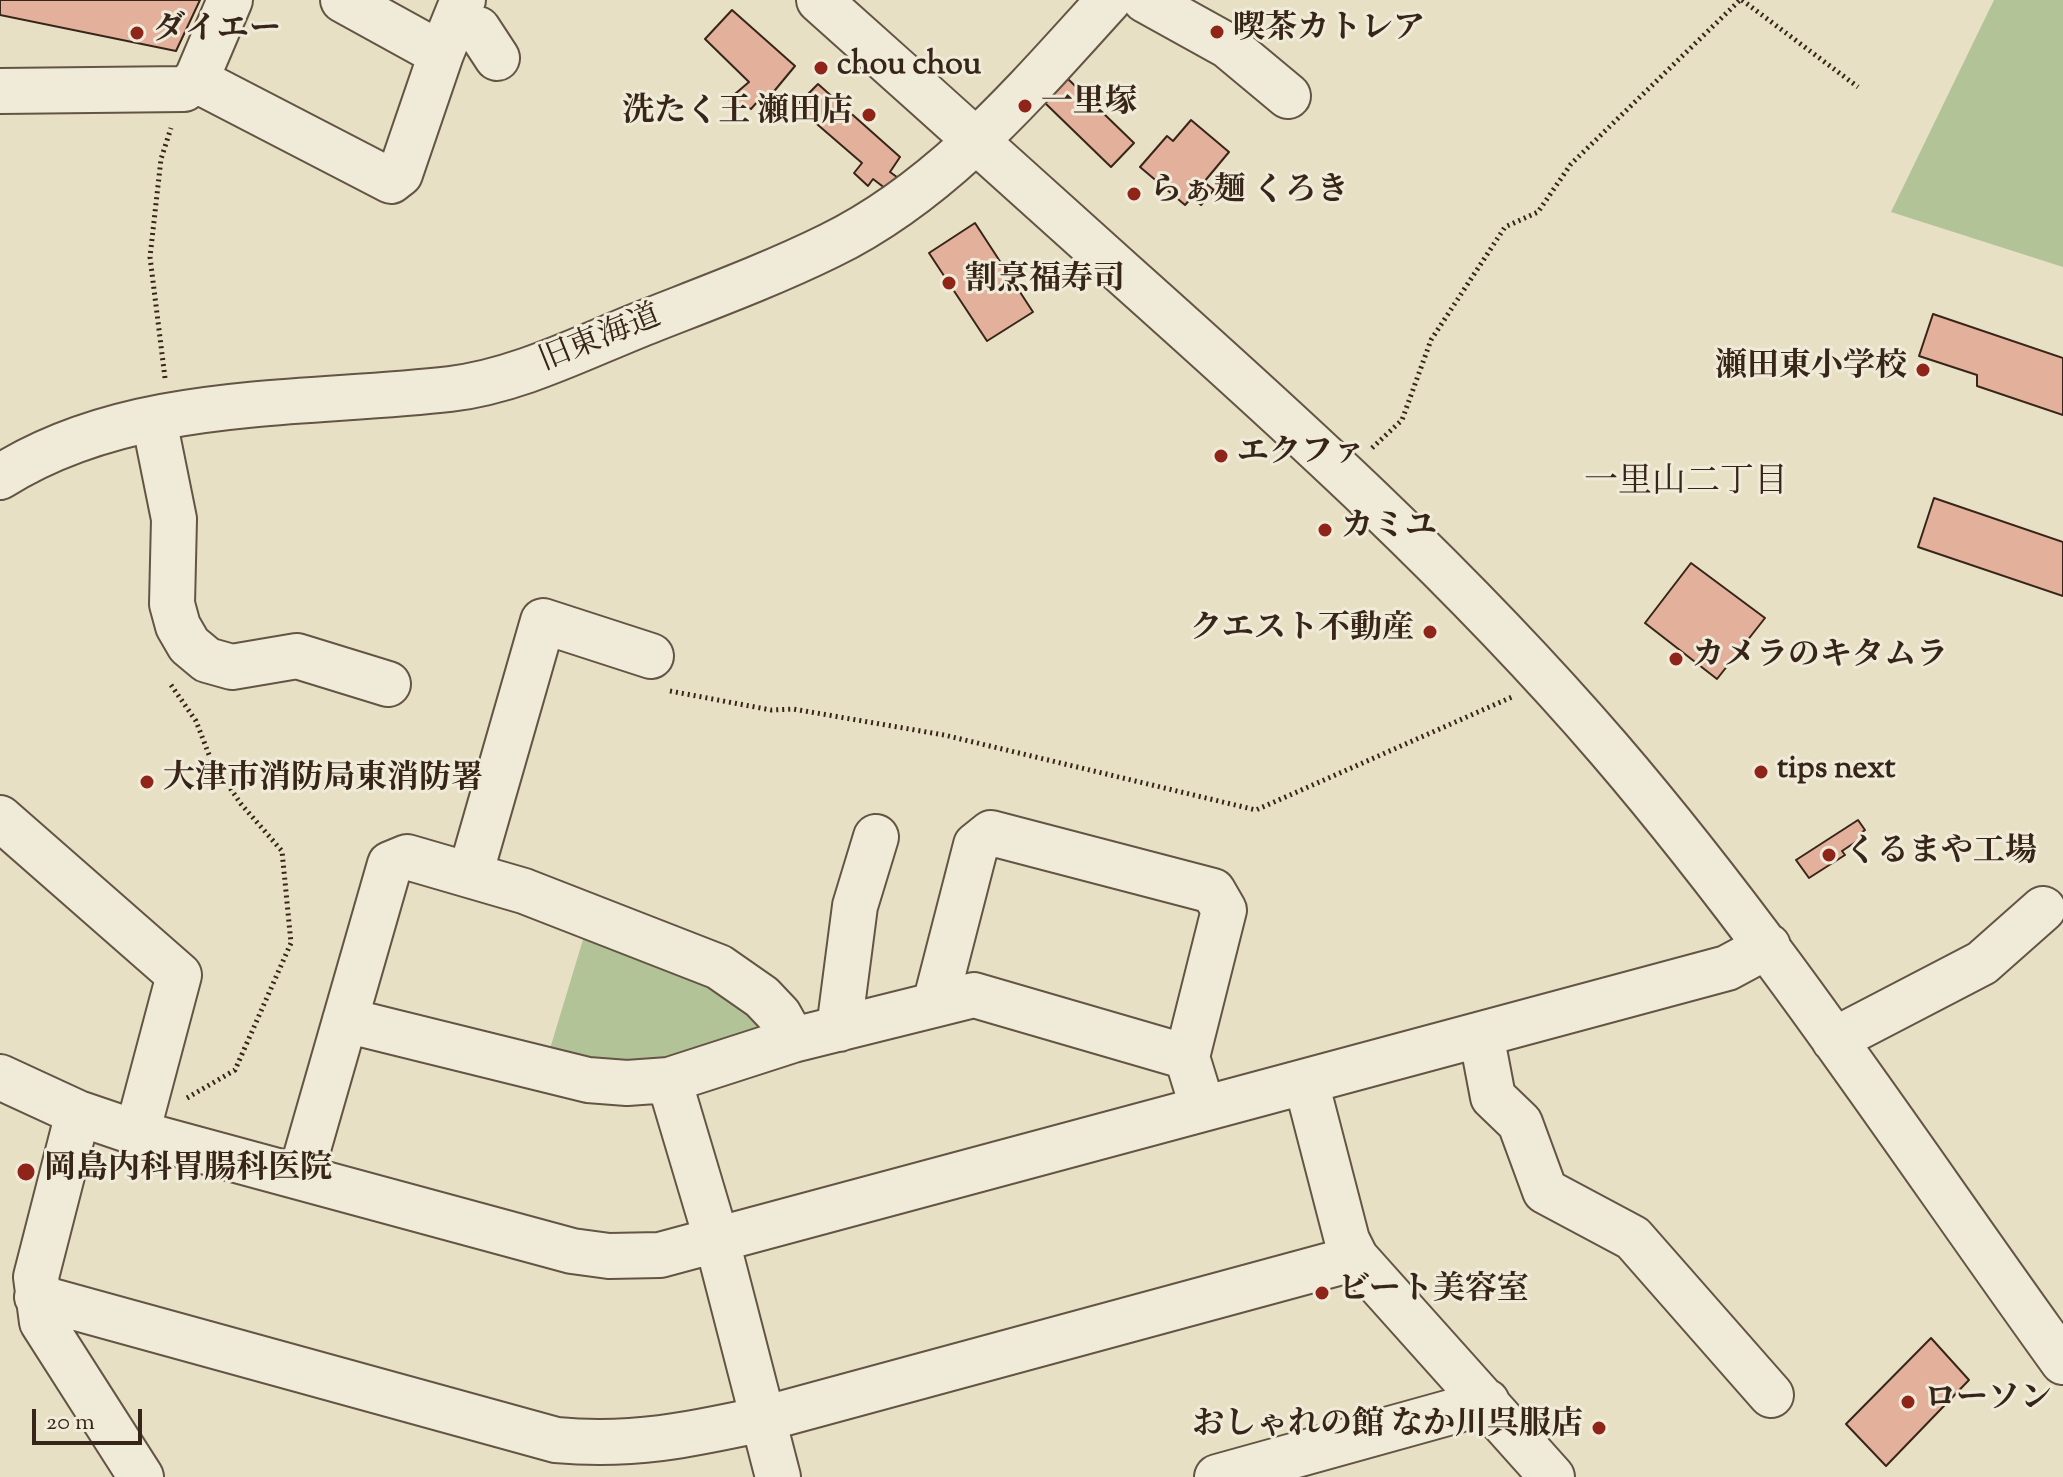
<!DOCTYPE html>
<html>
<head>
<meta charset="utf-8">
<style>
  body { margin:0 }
  #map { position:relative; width:2063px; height:1477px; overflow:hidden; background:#e8e0c5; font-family:"Sorts Mill Goudy",serif }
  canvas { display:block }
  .scale { position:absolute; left:32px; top:1409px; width:110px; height:36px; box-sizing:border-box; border:4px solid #382519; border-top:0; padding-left:10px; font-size:24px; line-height:28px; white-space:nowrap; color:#382519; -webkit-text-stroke:6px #f0ebd9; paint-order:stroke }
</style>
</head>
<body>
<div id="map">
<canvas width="2063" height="1477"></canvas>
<div class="scale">20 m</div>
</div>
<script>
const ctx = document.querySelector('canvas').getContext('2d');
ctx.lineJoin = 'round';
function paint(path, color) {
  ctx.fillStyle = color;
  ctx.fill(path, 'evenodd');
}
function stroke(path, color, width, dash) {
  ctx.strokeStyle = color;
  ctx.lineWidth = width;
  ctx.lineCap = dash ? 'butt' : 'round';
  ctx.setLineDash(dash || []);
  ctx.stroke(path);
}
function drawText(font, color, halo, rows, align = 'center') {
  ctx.font = font + ' "Sorts Mill Goudy","Noto Serif JP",serif';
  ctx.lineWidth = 6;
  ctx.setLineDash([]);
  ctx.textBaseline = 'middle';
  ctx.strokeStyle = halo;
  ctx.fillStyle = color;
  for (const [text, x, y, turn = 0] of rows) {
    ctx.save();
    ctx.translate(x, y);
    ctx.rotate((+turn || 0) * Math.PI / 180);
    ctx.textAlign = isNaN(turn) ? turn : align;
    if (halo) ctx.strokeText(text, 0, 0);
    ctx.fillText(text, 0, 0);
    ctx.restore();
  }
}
paint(new Path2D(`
  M1994,0H2063V267L1891,212Z
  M585,933L696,972L761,1015L758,1035L638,1066L549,1052Z`), '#b2c398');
const building = new Path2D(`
  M0,0H200L176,51L0,15Z
  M732,10L795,66L761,107L758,101L751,109L744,104L738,110L729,99L749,82L705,39Z
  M1068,79L1134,143L1111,167L1045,103Z
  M818,84L900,157L890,172L901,180L890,192L873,179L868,186L854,173L862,163L796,106Z
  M1191,120L1229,152L1204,182L1214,190L1201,205L1192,197L1185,205L1140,167L1167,136L1173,141Z
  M975,223L1033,312L987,341L929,253Z
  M1933,314L2063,358V415L1977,386V375L1919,356Z
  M1934,498L2063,542V596L1918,547Z
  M1691,563L1765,618L1717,679L1645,623Z
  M1858,820L1865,830L1861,833L1863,837L1842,851L1845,855L1809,878L1796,860Z
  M1931,1338L1969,1380L1886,1466L1846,1424Z`);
paint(building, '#e3b09c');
stroke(building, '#382519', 2);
const minor = new Path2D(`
  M343,0L441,54L463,0
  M819,0C921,91 1022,182 1124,274C1293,425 1460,576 1609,749C1775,942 1914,1156 2063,1362
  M1145,0L1228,46L1288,96
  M478,29L497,58
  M196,80L391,181L400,174L441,54
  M0,91L184,89L196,80L230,0
  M154,420L174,519L172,604L178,626L189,645L207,660L232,667L297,656L388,684
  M0,477C131,394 301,406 450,389C516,381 577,350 639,325C702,300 768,276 829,246C942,191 1026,91 1109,0
  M0,818L179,975L137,1133
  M470,875L543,621L651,656
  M935,1004L976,845L991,833L1213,891L1224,910L1187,1057
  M345,1020L588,1080L627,1083L669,1080L793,1040L974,995L1187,1057L1203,1109
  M839,1029L855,906L876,837
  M1481,1034L1493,1097L1520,1123L1545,1191L1633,1238L1771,1395
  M1834,1040L1982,963L2043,909
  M0,1077L78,1113L137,1133L572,1251L609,1256L660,1255L1727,968L1768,946
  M669,1080L717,1241L778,1477
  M1306,1082L1347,1240L1356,1258L1552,1477
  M78,1113L36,1277L42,1322L141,1477
  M300,1177L390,864L407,857L524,891L719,967L762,997L779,1015L793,1040
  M37,1297L556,1440C633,1447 689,1435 763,1419L1356,1258
  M1217,1477L1487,1402`);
stroke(minor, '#645444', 48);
stroke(new Path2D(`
  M1742,0L1858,87
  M165,378L150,257L161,159L171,128
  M1372,448L1402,420L1431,340L1505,227L1538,212L1571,164L1740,0
  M171,685L196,721L211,760L241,804L282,851L291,943L235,1070L187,1098
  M670,691L771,710L793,709L944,735L1256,810L1512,697`), '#382519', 5, [2, 4]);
stroke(minor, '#f0ebd9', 44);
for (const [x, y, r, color] of [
  [1217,32,8,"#8f2418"],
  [137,33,8,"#8f2418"],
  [821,68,8,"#8f2418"],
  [1025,106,8,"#8f2418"],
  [869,115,8,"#8f2418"],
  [1134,194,8,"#8f2418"],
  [949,283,8,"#8f2418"],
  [1923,370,8,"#8f2418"],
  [1221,456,8,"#8f2418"],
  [1325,530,8,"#8f2418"],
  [1430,632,8,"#8f2418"],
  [1676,659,8,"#8f2418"],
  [1761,772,8,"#8f2418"],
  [147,782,8,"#8f2418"],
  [1829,855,8,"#8f2418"],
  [26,1172,10,"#8f2418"],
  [1322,1293,8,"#8f2418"],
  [1908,1402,8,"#8f2418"],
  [1599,1428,8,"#8f2418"]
]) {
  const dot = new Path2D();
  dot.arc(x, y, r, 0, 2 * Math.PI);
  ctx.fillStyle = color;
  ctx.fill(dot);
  stroke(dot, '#f0ebd9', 3);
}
drawText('bold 32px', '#382519', '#f0ebd9', [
  ["喫茶カトレア",1233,32],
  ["ダイエー",153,33],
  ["chou chou",837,68],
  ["一里塚",1041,106],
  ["洗たく王 瀬田店",853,115,"right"],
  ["らぁ麺 くろき",1150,194],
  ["割烹福寿司",965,283],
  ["瀬田東小学校",1907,370,"right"],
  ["エクファ",1237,456],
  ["カミユ",1341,530],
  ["クエスト不動産",1414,632,"right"],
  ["カメラのキタムラ",1692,659],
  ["tips next",1777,772],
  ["大津市消防局東消防署",163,782],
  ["くるまや工場",1845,855],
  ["岡島内科胃腸科医院",44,1172],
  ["ビート美容室",1338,1293],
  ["ローソン",1924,1402],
  ["おしゃれの館 なか川呉服店",1583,1428,"right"]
], 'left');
drawText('32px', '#382519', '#f0ebd9', [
  ["旧東海道",601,341,-22]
]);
drawText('34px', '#382519', '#f0ebd9', [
  ["一里山二丁目",1686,485]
]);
</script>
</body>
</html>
